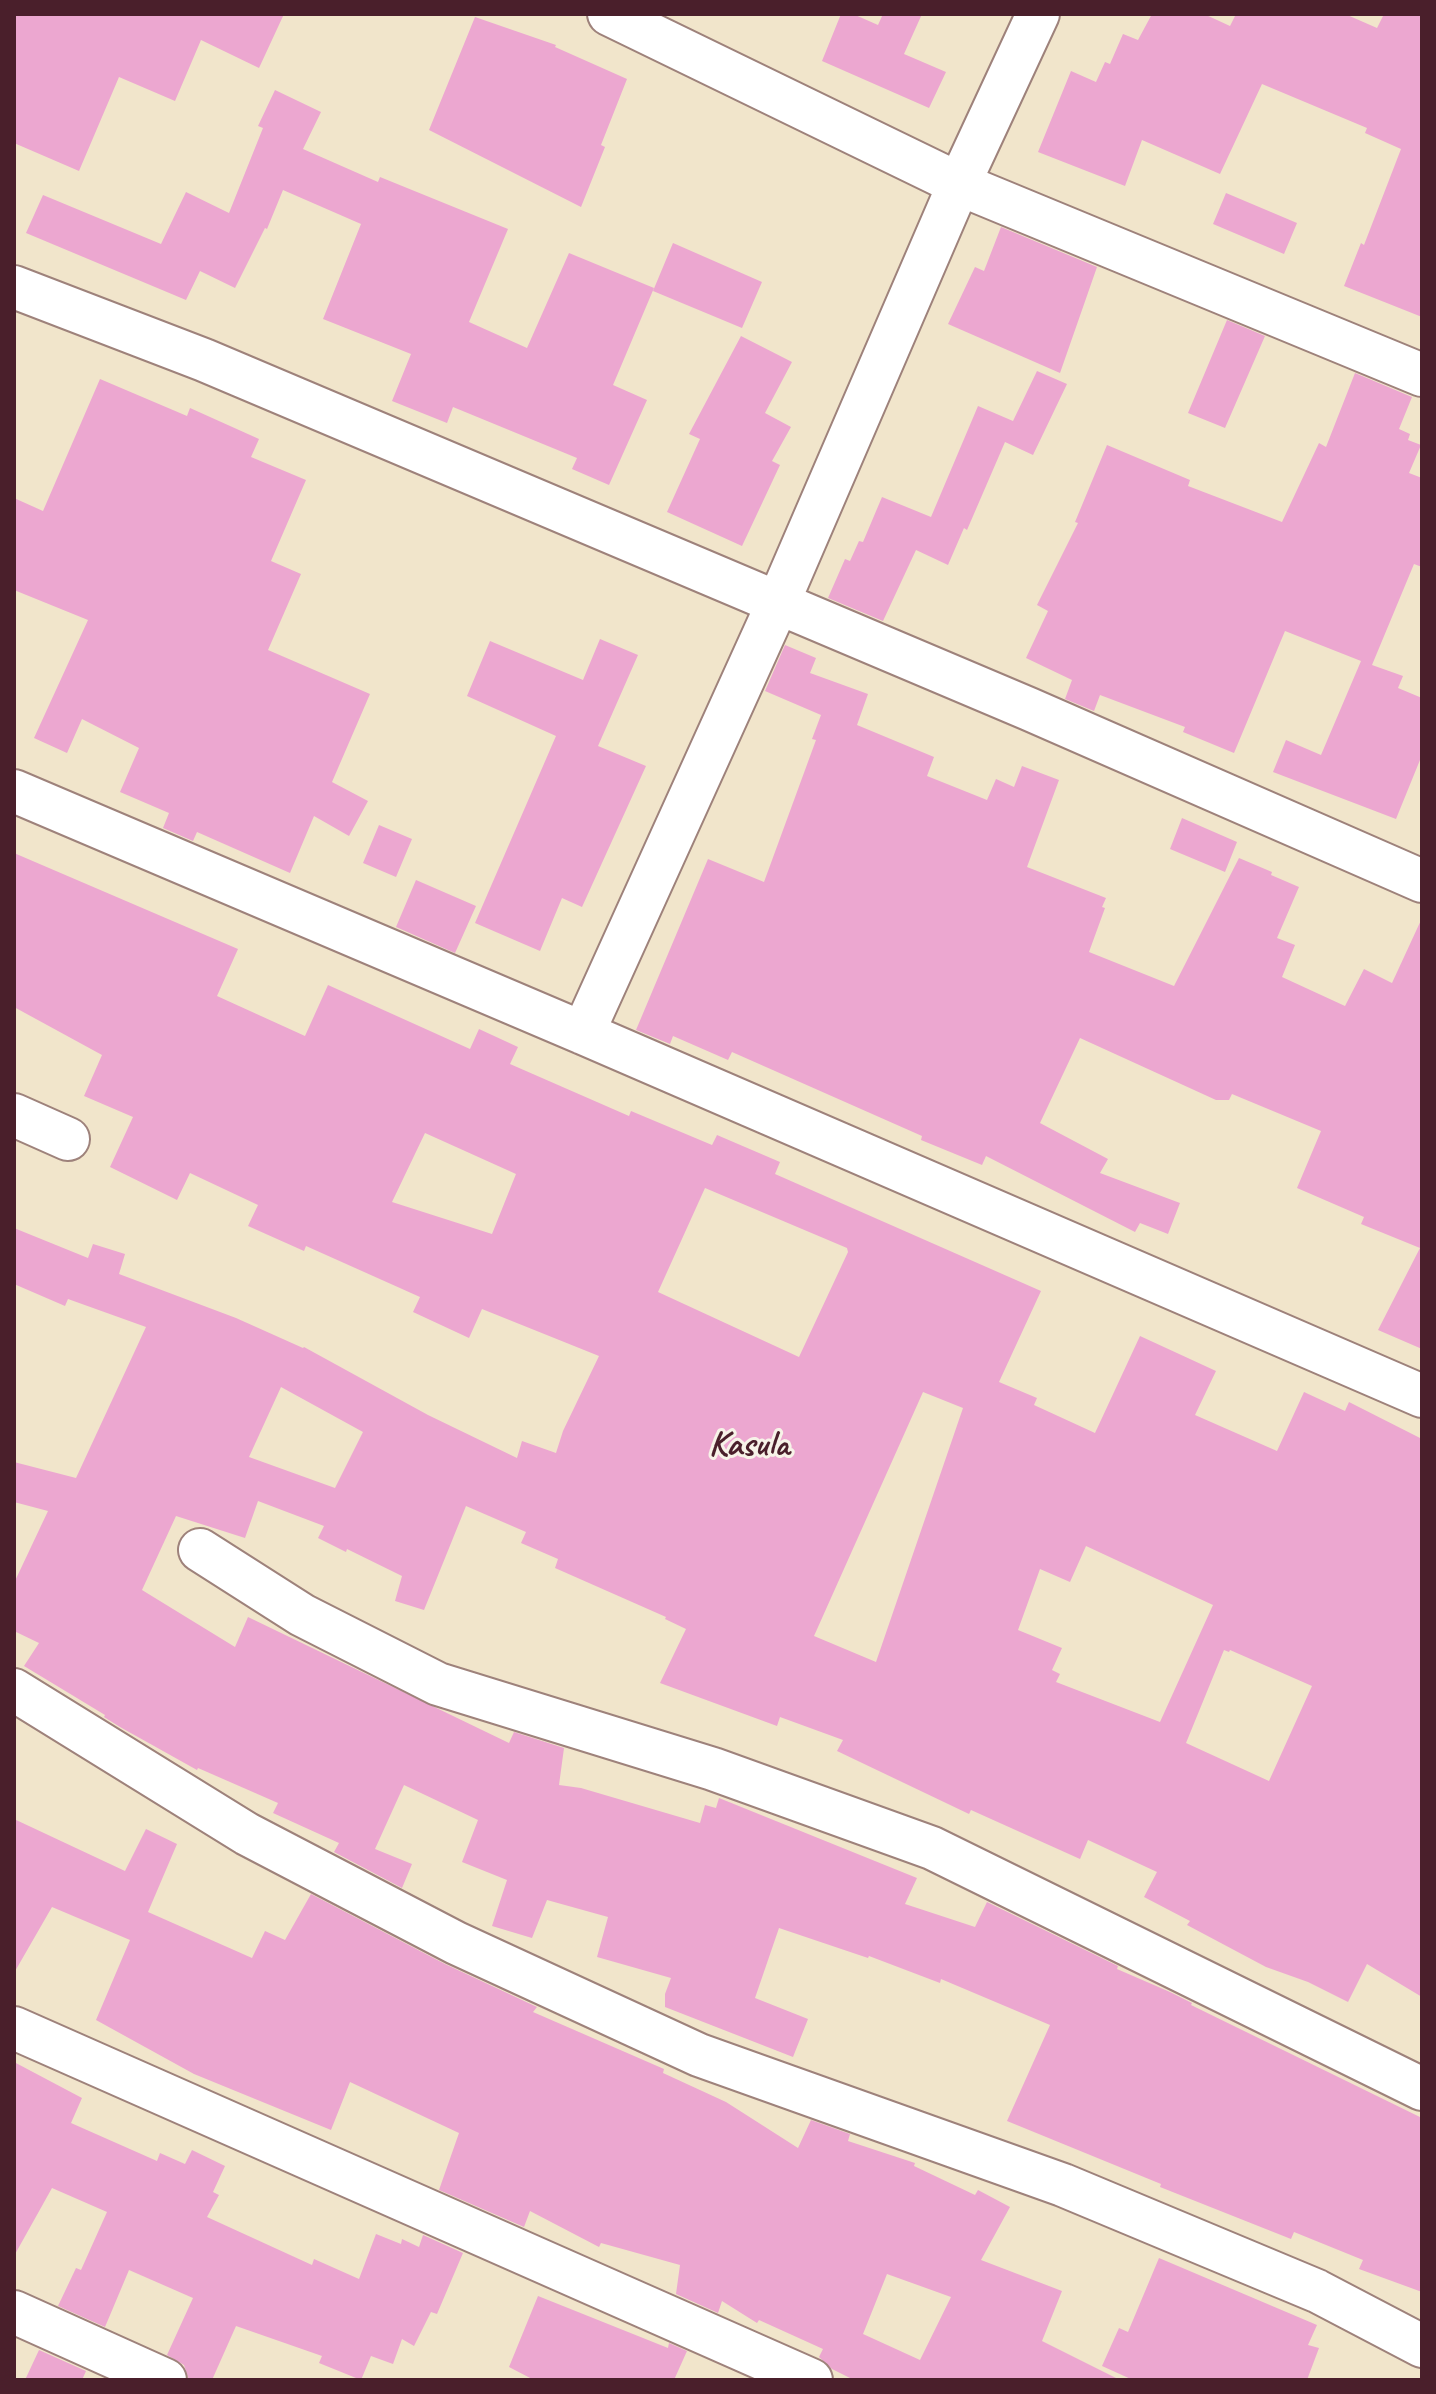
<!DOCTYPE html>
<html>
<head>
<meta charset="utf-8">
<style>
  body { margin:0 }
  #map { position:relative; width:1436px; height:2394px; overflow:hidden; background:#f1e5cb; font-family:Caveat,sans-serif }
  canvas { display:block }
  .frame { position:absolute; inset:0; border:16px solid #4a1f2b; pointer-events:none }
</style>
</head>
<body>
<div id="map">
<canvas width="1436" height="2394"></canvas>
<div class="frame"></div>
</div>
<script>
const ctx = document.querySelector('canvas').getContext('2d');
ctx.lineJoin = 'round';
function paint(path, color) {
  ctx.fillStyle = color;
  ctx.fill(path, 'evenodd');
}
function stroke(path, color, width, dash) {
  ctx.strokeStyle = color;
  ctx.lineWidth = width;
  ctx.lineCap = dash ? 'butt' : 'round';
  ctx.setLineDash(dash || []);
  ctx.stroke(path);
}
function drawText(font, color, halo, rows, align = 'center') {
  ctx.font = font + ' Caveat,sans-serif';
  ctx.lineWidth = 6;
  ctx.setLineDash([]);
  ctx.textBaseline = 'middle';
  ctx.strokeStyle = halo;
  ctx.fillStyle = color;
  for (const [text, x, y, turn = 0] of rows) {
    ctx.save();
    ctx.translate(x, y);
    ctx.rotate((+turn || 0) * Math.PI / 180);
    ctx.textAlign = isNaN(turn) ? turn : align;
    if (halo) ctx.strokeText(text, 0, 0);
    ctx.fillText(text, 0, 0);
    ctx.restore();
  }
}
paint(new Path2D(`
  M14,14H284L259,68L201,40L175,101L119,77L79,171L14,143Z
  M841,14H853L878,25L883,14H922L904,54L946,72L929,108L822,61Z
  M1152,14H1204L1230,26L1236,14H1345L1377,28L1384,14H1422V317L1344,286L1361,243L1364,245L1401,149L1365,133L1367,128L1262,84L1220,174L1142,140L1125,186L1038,152L1071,71L1096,82L1105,62L1110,64L1123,34L1138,40Z
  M475,17L556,45L555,47L627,79L601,145L605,147L581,207L429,130Z
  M275,90L321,112L303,149L378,182L380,177L508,229L469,322L527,348L569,253L654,288L613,385L647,400L609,485L572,469L577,458L453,407L447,423L392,401L411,354L323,319L361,224L283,190L267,229L265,228L235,288L200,271L186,300L26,233L43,195L161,244L186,192L229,213L263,128L258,126Z
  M1226,193L1297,223L1284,254L1213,224Z
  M1001,227L1097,267L1060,373L948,324L975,267L984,271Z
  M673,243L762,282L742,328L653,291Z
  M1227,320L1265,336L1225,428L1188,413Z
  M741,336L792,362L765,413L791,427L772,461L780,465L742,546L667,512L700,439L689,434Z
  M1037,371L1067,384L1033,455L1005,442L967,530L964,528L948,565L916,550L883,621L828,598L845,559L850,561L859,541L863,542L882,497L931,517L978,406L1013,421Z
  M1355,373L1412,397L1399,429L1410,434L1408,440L1421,445L1409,473L1422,478V567L1414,564L1372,665L1403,676L1398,688L1422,698V755L1396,819L1273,772L1286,740L1321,755L1361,661L1285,631L1234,753L1183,732L1185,727L1100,695L1094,711L1065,699L1072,680L1026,658L1048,611L1037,605L1078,523L1075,522L1107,445L1190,480L1188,486L1282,522L1319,443L1326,447Z
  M100,379L187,416L190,408L259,439L251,457L306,480L271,561L301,574L268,650L370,694L332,782L368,801L349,836L314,816L290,873L197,832L193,841L163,828L169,813L120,792L139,748L82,719L67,753L34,738L88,620L14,590V498L43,511Z
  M600,639L638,655L598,746L646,766L582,907L562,898L540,951L475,923L556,736L467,696L490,641L583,680Z
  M785,645L816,658L810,673L868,694L857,725L934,757L927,776L987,800L996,779L1014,787L1022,766L1059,780L1027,867L1106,898L1102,907L1105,908L1089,952L1174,986L1239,858L1272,872L1271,875L1299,887L1277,938L1295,945L1282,977L1345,1006L1364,969L1392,983L1422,918V1349L1378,1330L1420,1248L1361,1224L1364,1217L1297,1188L1321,1131L1232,1094L1229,1100H1216L1080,1038L1040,1123L1108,1159L1100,1173L1180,1203L1168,1234L1140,1223L1135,1232L986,1156L982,1165L921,1140L922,1136L732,1052L728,1060L673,1036L670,1044L636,1030L708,859L764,882L816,740L812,739L821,715L765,691Z
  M1182,818L1237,842L1225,872L1170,849Z
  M379,825L412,839L396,877L363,863Z
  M14,853L238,949L217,996L305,1036L328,985L470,1049L479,1029L518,1047L510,1064L629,1116L631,1111L712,1145L717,1135L780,1162L775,1174L1041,1291L999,1382L1037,1398L1034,1405L1095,1433L1140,1336L1216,1371L1195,1415L1277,1451L1304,1392L1345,1411L1349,1402L1422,1439V1997L1367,1964L1348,2002L1308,1982L1266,1967L1187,1925L1190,1921L1144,1897L1157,1872L1088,1840L1080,1859L971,1810L969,1814L837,1751L843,1740L780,1717L777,1726L660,1683L686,1629L665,1619L666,1617L555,1568L558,1559L521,1543L526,1532L466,1506L424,1610L395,1601L402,1576L347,1549L346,1552L318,1538L324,1526L258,1501L245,1538L176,1516L142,1590L235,1647L248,1617L509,1743L514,1732L564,1748L559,1785L581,1788L700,1823L705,1805L716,1808L719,1798L917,1878L905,1904L975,1927L987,1902L1118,1966L1117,1969L1170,1992L1192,2003L1191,2005L1422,2118V2292L1359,2269L1363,2260L1294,2232L1291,2239L1160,2187L1161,2184L1007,2121L1050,2025L941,1979L940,1983L869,1956L868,1958L779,1928L755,1998L808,2019L793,2057L665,2007V1994L671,1978L597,1957L608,1917L547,1900L532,1938L492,1926L507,1880L462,1862L478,1820L404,1785L375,1849L412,1864L402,1888L334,1852L339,1843L273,1813L278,1803L198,1768L197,1770L120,1727L104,1717L105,1715L24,1666L39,1643L14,1631V1583L48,1511L14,1502V1462L76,1478L146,1327L68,1299L65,1306L14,1284V1228L88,1258L93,1244L125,1254L119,1274L236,1318L303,1348L304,1347L428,1415L517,1458L522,1441L556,1453L563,1431L599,1356L482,1309L469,1338L413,1312L420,1297L306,1246L304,1251L248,1226L258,1205L190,1173L177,1200L110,1167L133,1117L84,1096L102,1055L14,1007ZM425,1133L516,1174L492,1234L392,1202ZM705,1188L847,1248L848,1252L799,1357L658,1292ZM281,1387L363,1432L335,1488L249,1457ZM923,1392L963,1408L876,1662L814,1636ZM1086,1546L1213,1605L1160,1722L1056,1682L1060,1674L1052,1670L1062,1648L1018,1630L1040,1569L1070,1582ZM1224,1650L1229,1652L1230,1650L1312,1686L1269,1781L1186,1743Z
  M416,880L476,906L455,953L396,927Z
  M14,1819L125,1871L146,1829L177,1844L148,1912L252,1958L265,1931L285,1940L311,1894L445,1964L537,2007L533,2012L664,2069L663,2073L726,2102L798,2148L811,2120L850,2134L848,2141L915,2163L914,2166L975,2195L978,2190L1010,2207L981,2260L1062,2291L1042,2341L1120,2380H854L832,2369L819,2357L823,2349L759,2320L757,2323L722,2301L718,2313L676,2294L680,2265L601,2243L599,2247L530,2211L524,2227L439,2190L459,2133L350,2082L331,2130L194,2074L96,2020L130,1940L52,1907L14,1973ZM887,2274L951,2297L920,2360L863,2334Z
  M14,2062L82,2098L71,2123L157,2161L160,2153L185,2164L192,2150L225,2166L213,2192L219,2195L207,2217L312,2265L314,2259L359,2279L376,2234L401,2244L402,2239L419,2247L423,2235L463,2253L437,2314L431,2312L414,2346L402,2339L393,2364L371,2356L361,2380L319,2363L322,2356L236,2326L212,2380H189L184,2365L167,2355L193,2298L129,2270L105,2327L58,2306L76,2268L81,2270L107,2212L52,2188L14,2256Z
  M1159,2258L1317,2325L1308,2345L1319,2348L1307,2380H1133L1102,2366L1119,2328L1128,2332Z
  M538,2296L668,2348L669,2343L687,2351L674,2380H534L509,2367Z
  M39,2350L86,2371L82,2380H25Z`), '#eca7d0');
const minor = new Path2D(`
  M609,14L959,184L1422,375
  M14,287L204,360L1029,709L1422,881
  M14,791L583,1033L1422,1396
  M583,1033L778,603L959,184L1038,14
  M14,1115L68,1139
  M200,1550L302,1615L438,1684L713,1769L932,1848L1422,2089
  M14,1690L247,1834L456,1943L699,2055L1063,2185L1317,2291L1422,2346
  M14,2028L811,2380
  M14,2312L165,2380`);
stroke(minor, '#9e827b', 46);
stroke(minor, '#fff', 42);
drawText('bold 36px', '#4a1f2b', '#f7f3e8', [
  ["Kasula",749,1446]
]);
</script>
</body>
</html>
